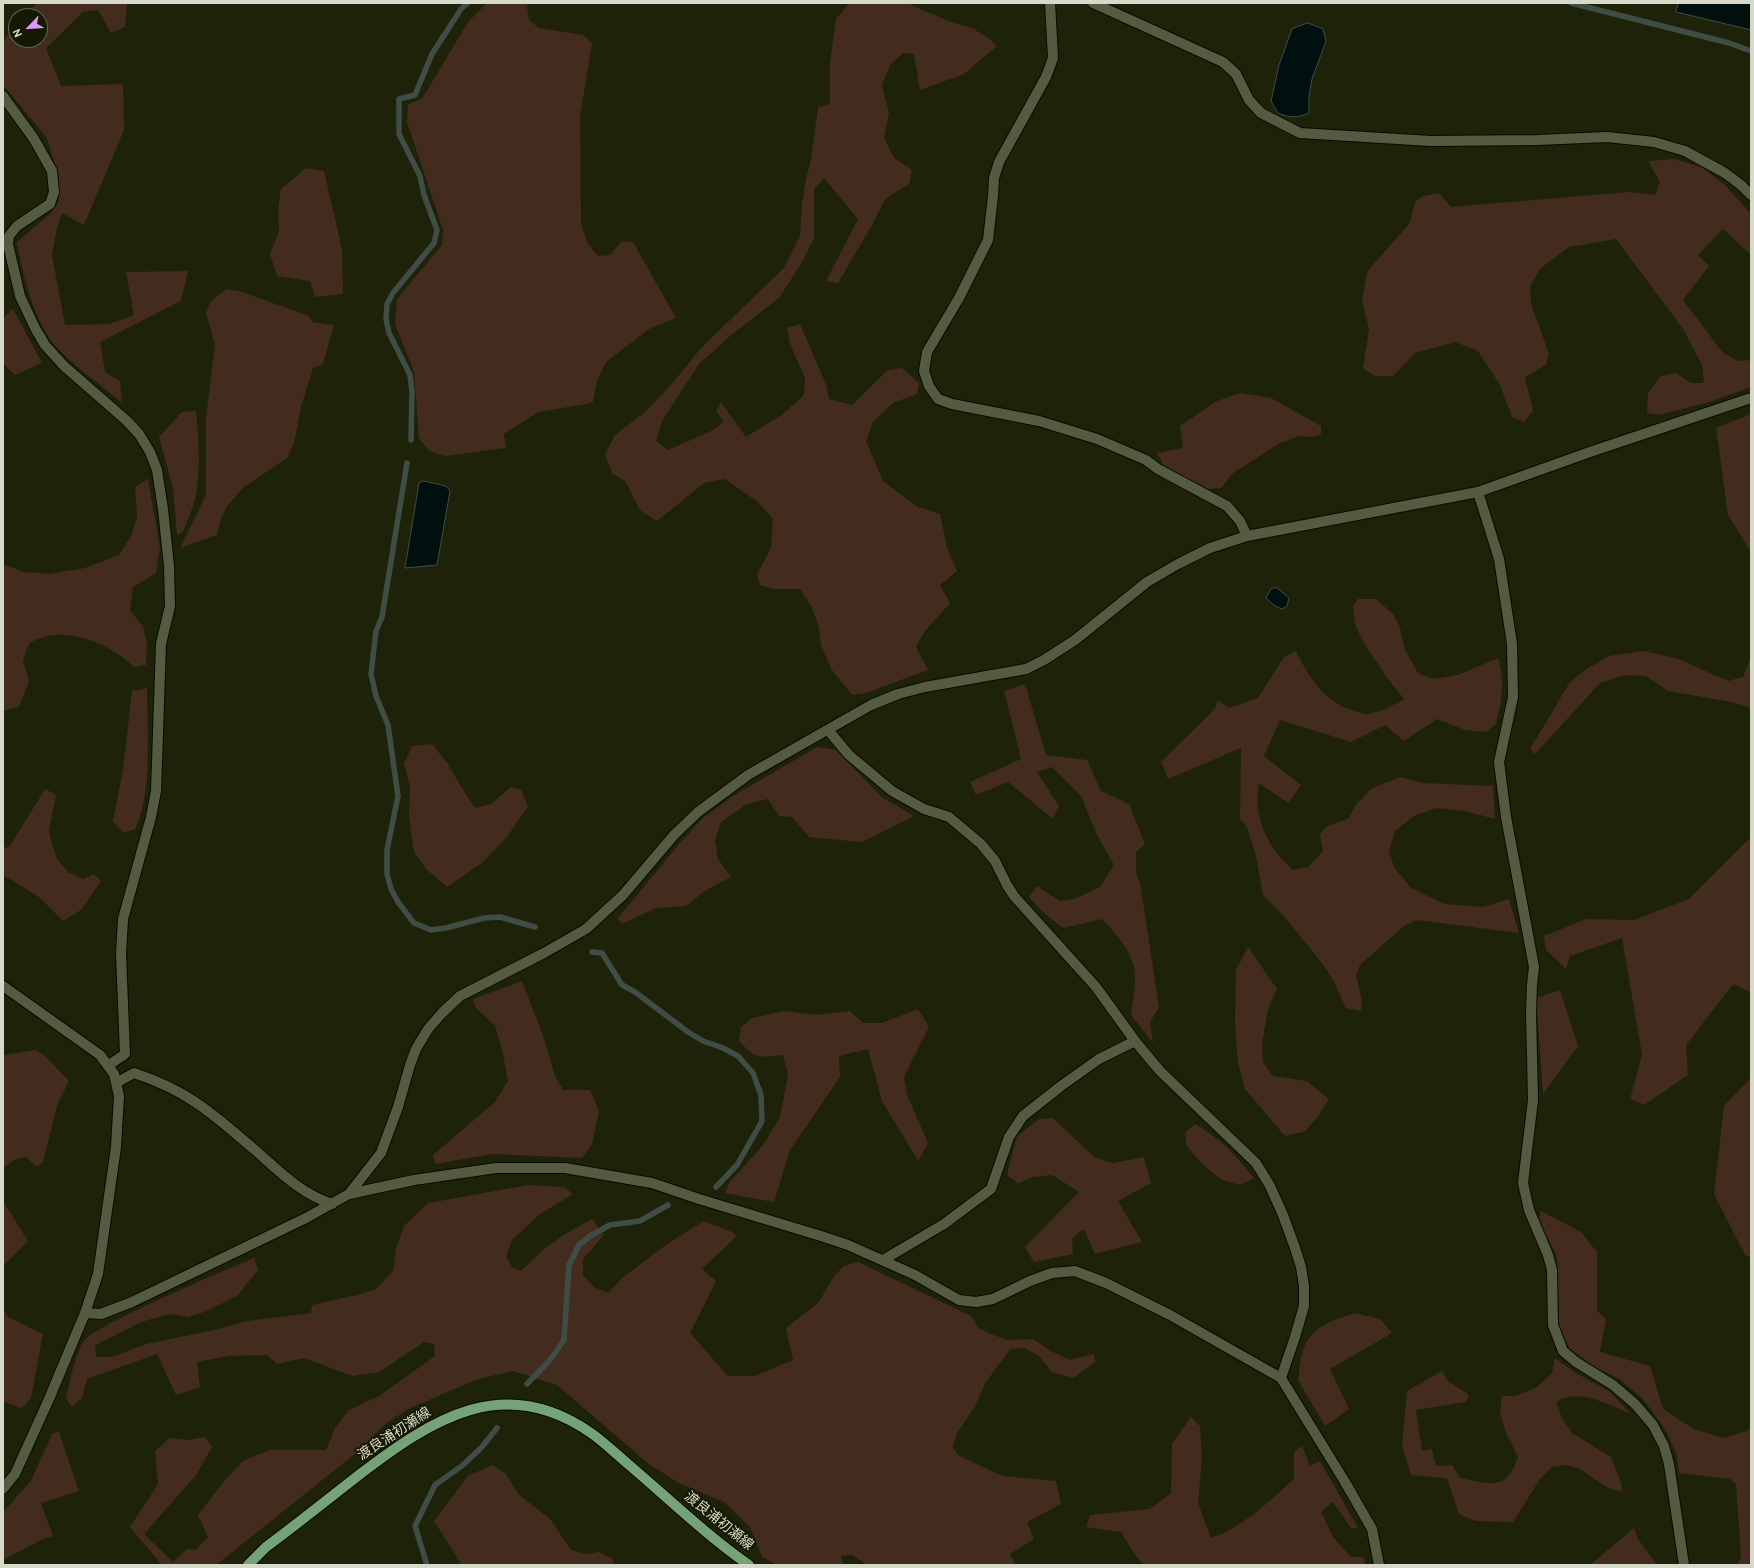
<!DOCTYPE html>
<html>
<head>
<meta charset="utf-8">
<style>
  body { margin:0 }
  #map { position:relative; width:1754px; height:1568px; overflow:hidden; background:#1e2209; font-family:Overpass,sans-serif }
  canvas { display:block }
  .frame { position:absolute; inset:0; border:4px solid #d7dacb; pointer-events:none }
  .north { position:absolute; left:8px; top:8px; width:40px; height:40px; box-sizing:border-box; background:#151802; border:1px solid #636652; border-radius:50%; rotate:245deg; font-size:11px; font-weight:700; line-height:16px; text-align:center; color:#d7dacb }
  .north::after { content:''; display:block; margin:auto; width:14px; height:18px; background:#d79bf9; clip-path:polygon(50% 0,100% 100%,50% 72%,0 100%) }
</style>
</head>
<body>
<div id="map">
<canvas width="1754" height="1568"></canvas>
<div class="frame"></div>
<div class="north">N</div>
</div>
<script>
const ctx = document.querySelector('canvas').getContext('2d');
ctx.lineJoin = 'round';
function paint(path, color) {
  ctx.fillStyle = color;
  ctx.fill(path, 'evenodd');
}
function stroke(path, color, width, dash) {
  ctx.strokeStyle = color;
  ctx.lineWidth = width;
  ctx.lineCap = dash ? 'butt' : 'round';
  ctx.setLineDash(dash || []);
  ctx.stroke(path);
}
function drawText(font, color, halo, rows, align = 'center') {
  ctx.font = font + ' Overpass,"Noto Sans JP",sans-serif';
  ctx.lineWidth = 4;
  ctx.setLineDash([]);
  ctx.textBaseline = 'middle';
  ctx.strokeStyle = halo;
  ctx.fillStyle = color;
  for (const [text, x, y, turn = 0] of rows) {
    ctx.save();
    ctx.translate(x, y);
    ctx.rotate((+turn || 0) * Math.PI / 180);
    ctx.textAlign = isNaN(turn) ? turn : align;
    if (halo) ctx.strokeText(text, 0, 0);
    ctx.fillText(text, 0, 0);
    ctx.restore();
  }
}
paint(new Path2D(`
  M37,3H127L125,27L111,33L98,10L83,12L46,48L61,86L123,84L124,130L84,225L62,213L57,228L52,255L65,325L109,324L134,315L126,272L188,271L181,301L100,342L105,372L120,381L122,403C101,385 78,369 58,349C35,326 22,274 17,242L51,213L59,201V179L47,138L3,85V41L16,25V40H40V16H25Z
  M487,3H529L527,7L529,20L539,28L583,35L592,43L580,117L581,224L588,244L598,256L610,255L621,242H633L676,318L649,329L606,362L597,381L593,402L581,405L538,412L504,434L506,448L445,456L429,451L419,438L414,372L395,324L397,299L442,245L443,230L407,122L408,104L422,99L468,22Z
  M850,3H907L948,21L972,28L987,37L997,46L964,74L920,90L914,54L903,53L890,65L882,85L889,113L884,138L894,158L912,170L909,184L885,199L872,225L838,283L826,281L858,219L824,178L814,189V238L801,264L779,298L730,336L699,364L662,421L656,441L668,450L711,431L724,422L716,411L721,402L746,437L783,414L804,395L805,378L790,344L787,328L800,324L826,384L829,399L852,405L888,370L902,368L919,383L917,394L893,403L873,422L866,441L883,481L916,506L940,514L947,548L957,571L940,585L950,603L925,631L916,647L928,670L866,693L852,695L832,670L821,646L819,627L811,606L800,589H773L760,585L757,574L771,548L773,519L758,502L725,479L704,483L657,521L640,510L625,481L612,473L605,454L615,435L645,412L670,386L702,347L784,268L800,235L802,204L806,179L811,160L818,107L830,104V63L836,19Z
  M1674,159L1701,167L1725,185L1751,214V252L1749,253L1723,229L1698,255L1709,266L1683,300L1723,353L1738,361L1751,360V387L1706,403L1659,415L1647,413L1648,393L1661,376L1676,373L1691,383H1704L1702,365L1683,329L1616,239L1569,247L1541,268L1530,286L1531,304L1549,354L1546,365L1525,377L1533,411L1524,422L1512,417L1500,385L1478,351L1455,342L1415,353L1393,376H1375L1363,368L1369,329L1362,301L1367,273L1370,268L1410,223L1415,202L1423,196L1439,193L1451,207L1629,192L1655,195L1660,182L1648,161Z
  M306,168L324,171L342,249L343,294L315,297L310,281L277,276L270,254L279,231L278,211L281,189Z
  M226,289L242,292L309,316L312,322L334,325L323,364L313,368L301,407L294,443L287,458L244,487L227,506L220,521L217,535L180,548L206,495V418L215,344L206,313L211,301Z
  M13,309L42,363L15,375L3,363V318Z
  M1240,393L1271,398L1321,426V434L1312,437L1299,436L1280,443L1233,473L1221,488L1208,489L1164,466L1157,453L1183,448L1180,426L1217,401Z
  M196,411C199,441 201,471 195,500C192,511 186,522 183,532L177,535L173,488L159,437L182,412Z
  M1751,414V552L1728,515L1716,428Z
  M148,479L160,548L156,573L133,587L130,610L143,627L147,644L146,665L134,667C113,647 83,633 54,635C46,635 37,640 30,642L25,654L23,662L29,681L19,707L3,711V564L24,572L49,574L85,568L119,555L131,536L137,517L135,487Z
  M1358,599H1376L1393,614L1400,628L1405,650L1418,673L1433,679L1458,675L1498,658C1505,682 1502,700 1496,724L1486,732L1465,730L1437,719L1404,741L1385,725L1351,742L1280,720L1264,756L1301,785L1288,803L1259,783C1253,818 1267,847 1293,870L1308,867L1323,851L1320,834L1327,826L1348,819L1356,805L1371,789L1400,777L1422,783L1493,786L1495,819L1465,811L1436,808L1414,816L1395,831L1389,851L1394,867L1411,888L1445,904L1483,907L1509,899L1519,933L1417,920L1404,926L1360,965L1356,975L1362,1001L1361,1011L1346,1008L1331,976L1318,958L1282,914L1263,895L1256,856L1247,827L1240,819L1241,748L1168,779L1161,762L1214,710L1218,700L1229,708L1258,698L1284,657L1296,651C1309,678 1325,703 1355,711C1359,712 1363,714 1367,714C1381,712 1392,706 1404,699L1388,679L1365,645L1355,625L1353,605Z
  M1643,651L1676,658L1728,681L1743,677L1751,657V708L1731,702L1668,691L1646,676L1625,675L1600,683L1535,754L1530,749L1570,682L1585,670L1609,656Z
  M1025,684L1046,755L1087,760L1101,791L1129,804L1145,844L1136,852V873L1140,882L1159,1007L1150,1022L1153,1043L1131,1015C1132,1002 1136,987 1135,974C1134,954 1116,933 1102,919L1063,928L1046,915L1029,897L1037,886L1060,901L1074,899L1100,887L1114,865L1097,835L1081,796L1052,767L1037,772L1059,806L1053,819L1008,782L976,795L970,782L1021,759L1004,691Z
  M147,688C147,728 153,794 135,829L123,833L113,821L123,770L132,691Z
  M432,744L448,764L463,790L475,808L491,804L511,787L521,790L528,806L507,837L483,862L447,887L426,869L414,852L409,817L410,787L404,764L412,746Z
  M817,747L836,750L883,798L914,816L862,842L809,837L792,817L779,816L768,799L747,804L721,822L715,840L718,859L731,877L706,890L686,906L656,908L622,924L618,918L679,844L703,818L733,796Z
  M45,789L56,795L49,830L51,840L57,859L68,872L83,879L94,874L101,881L81,910L63,921L39,897L3,875V845L5,848L10,846Z
  M1751,837V992L1733,984L1686,1045L1688,1075L1644,1105L1630,1099L1642,1055L1622,938L1570,956L1566,969L1546,950L1544,936L1586,919L1634,920L1689,899Z
  M1248,947L1277,989L1268,1009L1262,1044L1263,1062L1273,1076L1307,1081L1329,1099L1318,1117L1304,1132L1285,1136L1245,1089L1238,1063L1235,1025L1236,970Z
  M522,981L544,1038L555,1076L563,1090H590L599,1111L592,1144L582,1158L493,1154L435,1164L433,1155L495,1102L508,1081L502,1049L495,1026L475,1007L473,999Z
  M1560,990L1578,1046L1543,1094L1536,998Z
  M918,1009L929,1027L904,1077L907,1095L928,1143L918,1161L882,1101L868,1049L839,1056L840,1077L790,1150L774,1202L725,1193L729,1183L764,1144L780,1117L788,1075L783,1055C758,1057 757,1060 739,1041L741,1027L752,1018L784,1011L816,1015L850,1011L863,1023H882Z
  M35,1050L45,1056L69,1081L58,1103L43,1162L37,1167L26,1157L14,1160L3,1168V1055Z
  M1751,1078V1258L1745,1255L1714,1194L1724,1106Z
  M1053,1118L1094,1157L1113,1163L1144,1157L1151,1183L1118,1201L1142,1242L1095,1254L1084,1229L1072,1238L1073,1254L1034,1262L1025,1247L1079,1192L1052,1175L1033,1177L1018,1183L1007,1175L1017,1136L1039,1119Z
  M1195,1124C1221,1138 1236,1156 1254,1178L1240,1185L1222,1180L1201,1163L1187,1146L1185,1133Z
  M528,1185L564,1187L573,1194L540,1214L512,1240L506,1257L512,1267L521,1271L545,1248L567,1233L592,1219L604,1235L583,1259V1275L594,1287L608,1293L622,1278L667,1244L704,1221L732,1232L737,1236L702,1269L716,1281L690,1333L728,1376H755L793,1360L786,1328L819,1302L834,1276L844,1266L858,1262L971,1316L978,1328L991,1334L1008,1340L1033,1339L1051,1351L1070,1360L1094,1354L1095,1362L1073,1378L1052,1372L1038,1355L1024,1348L1010,1349L986,1382L974,1408L957,1433L953,1447L958,1455L1002,1476L1056,1481L1061,1504L1027,1522L1034,1539L1010,1554L1016,1565H867L853,1555L841,1556L843,1565H777L762,1557L750,1527L726,1503L679,1483L649,1464L557,1385L513,1371L478,1379L408,1409L383,1426L356,1453L216,1565H162L130,1527L158,1484L155,1451L170,1438L188,1440L205,1437L212,1447L196,1475L144,1534L173,1562L187,1549L196,1550L208,1537L198,1515L225,1480L243,1461L270,1450H326L335,1428L349,1410L379,1396L435,1356L434,1344L424,1342L379,1372L352,1376L304,1358L277,1364L267,1355L229,1356L197,1362L200,1387L176,1395L157,1354L87,1379L82,1398L72,1407L66,1399C70,1380 74,1357 84,1341C94,1325 228,1269 254,1258L258,1270L237,1296L207,1311L188,1317L170,1314L141,1322L95,1345L96,1357H112L146,1344L219,1329L247,1321L311,1313L312,1305L357,1295L376,1289L393,1271L396,1249L404,1226L428,1203Z
  M3,1201L28,1241L3,1266Z
  M1541,1211L1581,1232L1597,1252V1311L1606,1319L1600,1352L1650,1366L1663,1409L1694,1429L1723,1438L1747,1431L1751,1426V1565H1737L1741,1558L1736,1484L1730,1479L1679,1473L1676,1452L1665,1429L1643,1399L1618,1378L1596,1368L1569,1348L1559,1329L1557,1257L1539,1220Z
  M3,1309L8,1317L43,1334L31,1398L22,1408L3,1402Z
  M1355,1313L1380,1319L1392,1333L1330,1369L1349,1409L1325,1426L1298,1380C1300,1369 1300,1353 1306,1343C1316,1325 1336,1319 1355,1313Z
  M1555,1358L1576,1373L1609,1391L1631,1414C1608,1405 1580,1387 1556,1402L1562,1418L1572,1433L1611,1457L1619,1477L1623,1492L1608,1488L1580,1469L1566,1465L1552,1467L1540,1479L1513,1522L1475,1521L1459,1514L1447,1478L1411,1475L1402,1446L1407,1391L1442,1371L1448,1381L1469,1395L1466,1402L1416,1410L1422,1451L1432,1449L1436,1466L1452,1465L1460,1478C1490,1484 1506,1492 1518,1457L1506,1433L1500,1413L1502,1396H1516L1537,1387L1552,1373Z
  M1191,1417L1200,1426L1202,1458L1198,1503L1211,1538C1244,1527 1269,1501 1294,1479V1452L1302,1446L1310,1466L1320,1461L1358,1528H1351L1333,1502L1321,1512L1333,1537L1351,1557H1364L1365,1565H1144L1135,1555L1121,1532L1086,1527L1090,1515L1150,1509L1171,1493L1172,1444Z
  M59,1432L79,1491L41,1503L53,1536L43,1539L3,1560V1512L31,1481L52,1434Z
  M492,1465L506,1474L518,1494L550,1519L571,1550L586,1554L599,1552L613,1559V1565H462L434,1521L468,1476Z
  M1634,1528L1638,1539L1657,1565H1590Z`), '#432c1e');
const water = new Path2D(`
  M1679,3H1751V30L1676,12Z
  M1308,23L1323,29L1326,41L1312,79L1309,96V113C1297,118 1290,118 1278,113L1271,101L1279,65L1292,29Z
  M424,481L446,486L450,491L437,565L405,568L419,483Z
  M1272,588H1277L1289,598L1287,606L1282,609L1275,606L1266,598Z`);
paint(water, '#00100e');
stroke(water, '#404d47', 1);
stroke(new Path2D(`
  M1571,3L1729,43L1751,51
  M411,440L412,391L410,375L389,333L386,319L387,304L393,293L434,243L437,230L424,195L420,176L399,134V99L415,95L432,54L461,9L468,3
  M407,463L382,617L376,631L371,674L376,696L388,725L398,796L387,850V874L391,889L398,902L414,923L431,930L446,928L484,918L500,917L535,927
  M592,952L602,953L622,985L635,992L688,1032L703,1041L723,1048L738,1056L753,1073L761,1095L762,1121L737,1165L716,1187
  M527,1384L550,1360L564,1340L569,1265L579,1245L590,1236L610,1225L640,1221L668,1205
  M427,1565L415,1526L435,1485L463,1465L482,1447L497,1428`), '#404d47', 5.5);
const minor = new Path2D(`
  M1050,3L1053,58L1046,77L999,162L994,178L993,196L988,240L959,298L927,352L924,371L929,386L938,399L952,404L1039,421L1097,439L1146,460L1158,469L1227,506L1240,521L1247,536
  M1093,3L1223,62L1236,74L1249,100L1261,113L1300,133L1431,141L1538,140L1607,137L1654,142L1685,151L1725,173L1741,185L1751,195
  M3,96L34,139L52,171L54,192L50,204L17,226L9,236L8,244L20,296L35,328L45,345L64,366L127,421L139,434L150,452L157,470L163,509L169,566L170,606L161,644L156,791L151,817L123,919L121,954L125,1054L109,1065
  M1478,492L1499,559L1512,644L1513,697L1499,762L1506,817L1534,967L1532,985L1531,1013L1533,1100L1523,1183L1529,1210L1548,1255L1552,1270L1553,1325L1563,1351L1576,1362L1613,1385L1635,1404L1653,1425L1664,1446L1669,1464L1684,1565
  M828,730L849,755L892,791L924,809L949,817L981,844L995,861L1007,885L1014,896L1096,987L1135,1041L1160,1071L1256,1163L1270,1186L1283,1215L1295,1248L1301,1267L1304,1286V1306L1295,1337L1281,1378
  M3,986L100,1055L114,1074L119,1096L116,1147L98,1274L85,1313L49,1399L15,1474L3,1489
  M116,1083L134,1073C155,1080 176,1089 195,1102C215,1115 236,1134 255,1150C279,1171 300,1193 332,1204
  M349,1194L414,1180L496,1168H565L652,1183L699,1199L821,1236L848,1245L915,1275L959,1300L976,1302L993,1299L1030,1281L1052,1273L1075,1271L1106,1283L1170,1315L1281,1378L1345,1482L1372,1529L1379,1565
  M883,1260L944,1224L991,1189L1009,1137L1023,1116L1061,1086L1099,1059L1135,1041
  M85,1313L101,1314L132,1302L306,1218L349,1194L381,1153L398,1107L410,1065L416,1049L428,1029L442,1013L460,996L544,953L586,929L623,895L674,835L698,812L748,775L871,705L898,694L925,687L1026,669L1044,660L1075,640L1147,582L1178,564L1210,548L1247,536L1478,492L1590,452L1751,398`);
const major = new Path2D(`
  M248,1565L266,1547C297,1524 328,1499 359,1475C432,1419 504,1372 591,1433C604,1442 616,1454 628,1464C668,1498 706,1535 749,1565`);
stroke(minor, '#080b00', 12);
stroke(major, '#080b00', 12);
stroke(minor, '#555b40', 10);
stroke(major, '#75a276', 10);
drawText('14px', '#d7dacb', '#151802', [
  ["渡良浦初瀬線",395,1435,-33],
  ["渡良浦初瀬線",718,1522,39]
]);
</script>
</body>
</html>
